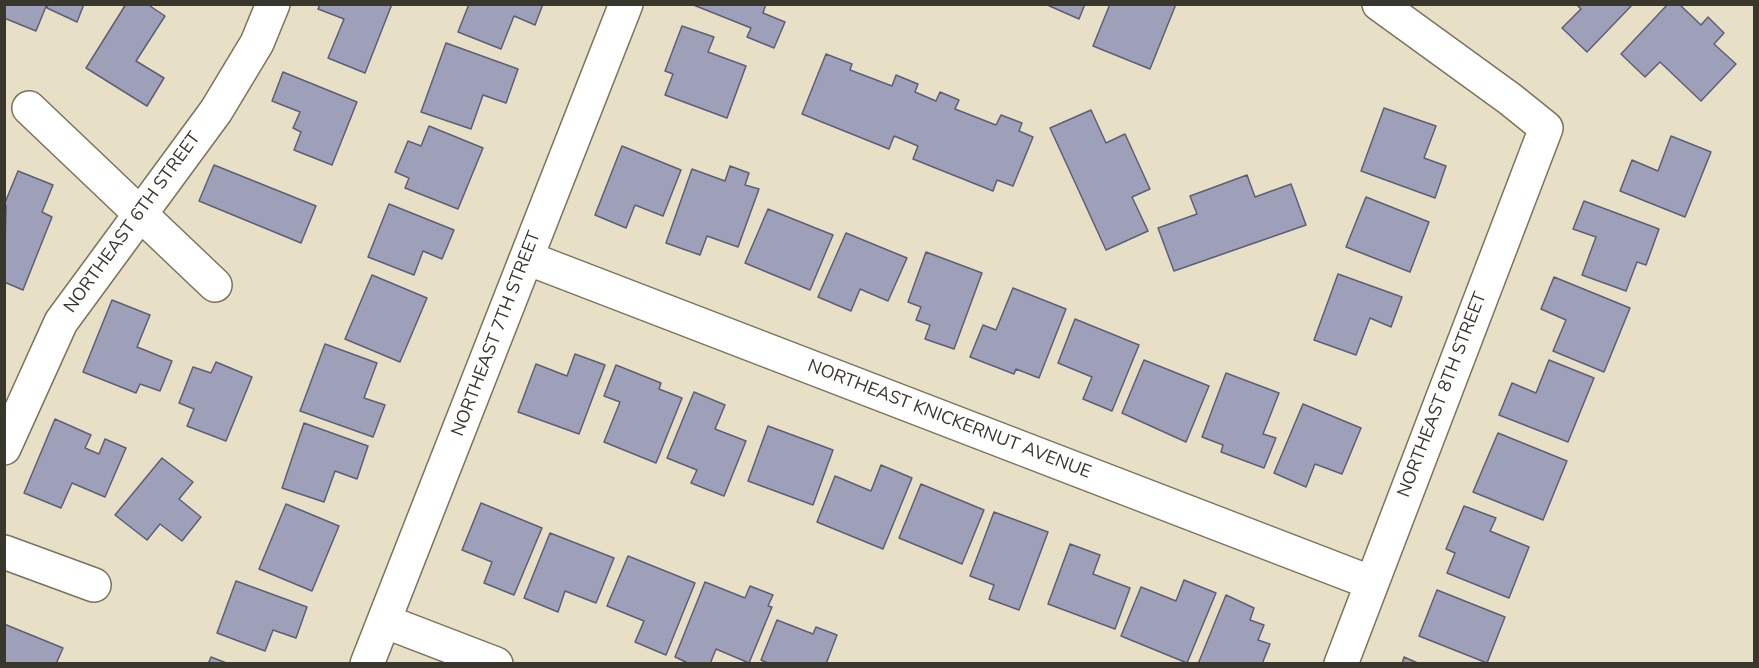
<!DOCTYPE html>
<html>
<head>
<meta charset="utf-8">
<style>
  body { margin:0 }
  #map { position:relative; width:1759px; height:668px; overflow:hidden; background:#e8e0c6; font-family:"Nunito Sans",sans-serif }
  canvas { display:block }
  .frame { position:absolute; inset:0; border:6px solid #39362c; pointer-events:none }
</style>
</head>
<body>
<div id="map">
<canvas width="1759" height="668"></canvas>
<div class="frame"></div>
</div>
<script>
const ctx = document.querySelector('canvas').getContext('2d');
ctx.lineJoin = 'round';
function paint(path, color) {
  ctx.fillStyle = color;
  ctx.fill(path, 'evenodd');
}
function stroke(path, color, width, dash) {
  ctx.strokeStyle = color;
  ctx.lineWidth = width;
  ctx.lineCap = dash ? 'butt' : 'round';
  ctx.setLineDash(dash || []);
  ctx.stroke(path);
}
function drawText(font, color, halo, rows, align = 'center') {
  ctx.font = font + ' "Nunito Sans",sans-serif';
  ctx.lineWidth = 5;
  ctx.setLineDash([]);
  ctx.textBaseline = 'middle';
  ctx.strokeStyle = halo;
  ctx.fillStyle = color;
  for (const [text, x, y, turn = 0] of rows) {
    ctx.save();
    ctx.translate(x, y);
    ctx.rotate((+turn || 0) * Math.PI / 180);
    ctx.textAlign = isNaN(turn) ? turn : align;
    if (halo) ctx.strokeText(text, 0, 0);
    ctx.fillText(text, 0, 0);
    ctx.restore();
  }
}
const building = new Path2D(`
  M4,4H47L36,31L4,18Z
  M48,4H84L77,22L47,8Z
  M126,4H147L165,16L136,61L164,78L147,106L86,68Z
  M320,4H392L365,73L328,58L344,19L318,9Z
  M469,4H543L535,25L514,16L501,49L458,32Z
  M691,4H766L763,13L785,22L774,48L747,37L751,28Z
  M1045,4H1085L1079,19Z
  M1110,4H1176L1150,69L1093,46Z
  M1576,4H1633L1587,52L1562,28L1581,9Z
  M1668,4H1679L1701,25L1708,17L1724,33L1714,44L1736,64L1701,101L1660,62L1645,77L1621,54Z
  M682,26L714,37L708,52L746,66L727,118L665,95L673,74L665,71Z
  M446,43L518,69L506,103L483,95L471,129L421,112Z
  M826,54L852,64L850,70L892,86L896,75L918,84L915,92L936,101L940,92L959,100L955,109L996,125L1001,115L1022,123L1019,131L1033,137L1013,186L997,180L993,191L913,159L918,146L894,136L889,149L802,114Z
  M283,72L357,102L332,165L294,150L301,132L293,128L300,112L272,101Z
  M1384,108L1436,126L1424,158L1446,166L1435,198L1361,171Z
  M1091,110L1106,143L1125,134L1150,189L1132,197L1148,231L1106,250L1050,128Z
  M429,126L483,148L458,209L405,188L409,178L395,172L408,141L421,146Z
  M1671,136L1711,152L1685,217L1620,191L1632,160L1658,171Z
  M622,146L681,170L663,216L635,205L626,228L595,215Z
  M214,165L316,206L301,243L199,201Z
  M730,166L749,173L745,185L759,189L738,247L707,236L700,255L666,243L692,169L725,181Z
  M18,171L53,185L42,212L52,217L23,290L4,282L6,206L4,205Z
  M1247,175L1255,197L1291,184L1306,225L1174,271L1158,228L1197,214L1190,196Z
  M1366,197L1429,222L1410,272L1346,247Z
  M1584,201L1659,229L1646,265L1637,262L1626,291L1582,275L1596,237L1573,229Z
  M389,204L454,230L442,259L423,251L414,275L368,257Z
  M768,209L833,235L810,290L745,263Z
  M846,233L907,258L888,301L860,289L851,311L818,297Z
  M926,252L982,273L954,349L925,339L930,325L916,320L921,307L908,302Z
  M1338,274L1402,297L1391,327L1370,318L1356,355L1314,340Z
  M372,275L427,298L400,362L345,339Z
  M1554,277L1630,308L1604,372L1553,351L1566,320L1541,309Z
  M1013,288L1066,309L1039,378L1016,369L1014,374L970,357L983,325L996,330Z
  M112,300L150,315L137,347L172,361L160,391L140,384L136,393L83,372Z
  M1075,319L1139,345L1112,411L1083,399L1092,377L1058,363Z
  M325,344L377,363L364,398L385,405L373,437L300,411Z
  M575,354L605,365L579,434L518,412L536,364L567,376Z
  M1144,360L1209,386L1186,442L1122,413Z
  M1549,360L1594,378L1568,442L1499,415L1512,383L1536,393Z
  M216,362L252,377L226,441L187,426L194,409L179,403L193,367L211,373Z
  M616,365L661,383L659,389L682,398L656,463L604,442L620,402L604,396Z
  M1226,373L1279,393L1263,434L1276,438L1264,468L1221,452L1223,445L1202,437Z
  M694,392L725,405L715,429L746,441L724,496L691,483L697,470L667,458Z
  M1303,404L1361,428L1342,474L1315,464L1306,487L1274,473Z
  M55,419L91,435L85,448L99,454L105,439L126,448L105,497L72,483L61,508L24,493Z
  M304,423L368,446L357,479L335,471L324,502L282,488Z
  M768,426L833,450L813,505L748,481Z
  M1498,433L1567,461L1543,520L1473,492Z
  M162,458L193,482L179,499L201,517L182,541L160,524L147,540L115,515Z
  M881,465L912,478L883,549L817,522L835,476L871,491Z
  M921,484L984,510L962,564L899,538Z
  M481,503L542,528L514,595L484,583L492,562L462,550Z
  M286,504L339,526L312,591L259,569Z
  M1464,506L1496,518L1490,531L1529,547L1509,598L1447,573L1455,553L1446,549Z
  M994,512L1048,532L1019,610L989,599L994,585L970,576Z
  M550,533L614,558L596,603L565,591L558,612L524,598Z
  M1070,544L1100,555L1093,574L1130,588L1115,629L1048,604Z
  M628,556L695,583L666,655L635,642L644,621L607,606Z
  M1184,580L1216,593L1187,663L1121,636L1141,587L1176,601Z
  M236,581L307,607L296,638L273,630L265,651L217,633Z
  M705,582L745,598L750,586L773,595L768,606L772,607L749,663L716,649L710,664H690L675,657Z
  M1437,590L1505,617L1487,663L1419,636Z
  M1226,595L1254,608L1250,620L1264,625L1258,640L1270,644L1262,664H1198Z
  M777,620L813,634L816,627L837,635L826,664H770L761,660Z
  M4,624L63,648L56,664H4Z
  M211,657L229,664H208Z
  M1404,657L1420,664H1402Z`);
paint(building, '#9ea0b9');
stroke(building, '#5d5f76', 1.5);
const minor = new Path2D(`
  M29,108L215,285
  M527,258L1372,583
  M4,448L61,322L216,111L257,43L273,4
  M4,552L94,585
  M384,621L496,664
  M367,664L626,4
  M1341,664L1546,128L1510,99L1379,4`);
stroke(minor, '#7a735b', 36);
stroke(minor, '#fff', 33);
drawText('18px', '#39362c', '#fff', [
  ["NORTHEAST 6TH STREET",133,223,-54],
  ["NORTHEAST 7TH STREET",497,334,-69],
  ["NORTHEAST 8TH STREET",1443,395,-69],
  ["NORTHEAST KNICKERNUT AVENUE",949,420,21]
]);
</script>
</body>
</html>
